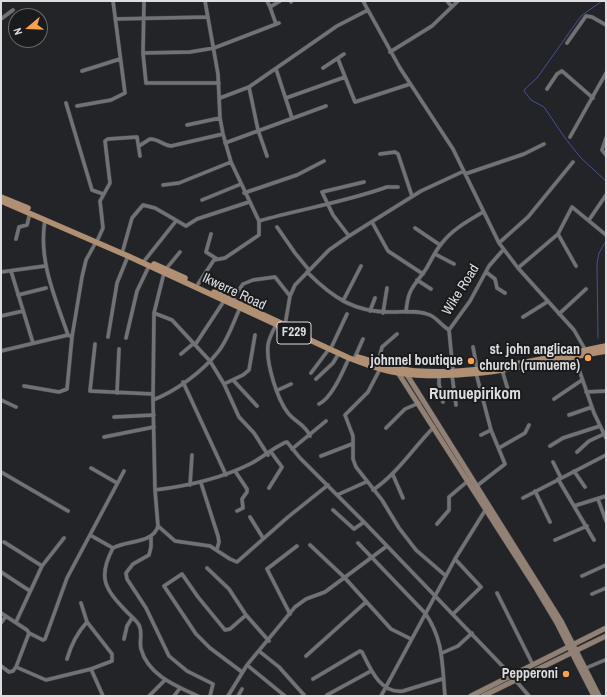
<!DOCTYPE html>
<html>
<head>
<meta charset="utf-8">
<style>
  body { margin:0 }
  #map { position:relative; width:607px; height:697px; overflow:hidden; background:#232427; font-family:"Archivo Narrow",sans-serif }
  canvas { display:block }
  .frame { position:absolute; inset:0; border:2px solid #dddddf; pointer-events:none }
  .north { position:absolute; left:8px; top:8px; width:40px; height:40px; box-sizing:border-box; background:#1a1b1d; border:1px solid #68696b; border-radius:50%; rotate:251deg; font-size:11px; font-weight:700; line-height:16px; text-align:center; color:#dddddf }
  .north::after { content:''; display:block; margin:auto; width:14px; height:18px; background:#f8a04b; clip-path:polygon(50% 0,100% 100%,50% 72%,0 100%) }
</style>
</head>
<body>
<div id="map">
<canvas width="607" height="697"></canvas>
<div class="frame"></div>
<div class="north">N</div>
</div>
<script>
const ctx = document.querySelector('canvas').getContext('2d');
ctx.lineJoin = 'round';
function stroke(path, color, width, dash) {
  ctx.strokeStyle = color;
  ctx.lineWidth = width;
  ctx.lineCap = dash ? 'butt' : 'round';
  ctx.setLineDash(dash || []);
  ctx.stroke(path);
}
function drawText(font, color, halo, rows, align = 'center') {
  ctx.font = font + ' "Archivo Narrow",sans-serif';
  ctx.lineWidth = 4;
  ctx.setLineDash([]);
  ctx.textBaseline = 'middle';
  ctx.strokeStyle = halo;
  ctx.fillStyle = color;
  for (const [text, x, y, turn = 0] of rows) {
    ctx.save();
    ctx.translate(x, y);
    ctx.rotate((+turn || 0) * Math.PI / 180);
    ctx.textAlign = isNaN(turn) ? turn : align;
    if (halo) ctx.strokeText(text, 0, 0);
    ctx.fillText(text, 0, 0);
    ctx.restore();
  }
}
stroke(new Path2D(`
  M602,1L581,16L537,78L525,89L524,91L531,100L544,107L565,138L581,158L606,181
  M598,338L597,264L599,253L606,241`), '#445397', 1);
const street = new Path2D(`
  M144,1L143,53L146,83H219
  M267,1L270,7
  M291,1V2
  M363,1L400,68L453,149L499,243L518,268L574,330L586,351
  M447,1L452,7
  M1,19L13,10
  M115,19L208,17
  M276,24L270,7L280,1
  M567,43L586,16L592,17L606,25
  M390,52L432,26L458,1
  M143,53L190,52L214,48L279,23
  M338,59L355,102L410,84
  M323,68L344,54
  M276,69L292,118
  M82,71L120,59
  M249,87L258,130L267,156
  M547,89L557,74L562,71L593,98
  M220,98L249,87L337,26L368,10
  M286,98L345,77
  M66,103L92,190L103,194
  M77,106L111,100L125,93L113,1
  M187,125L220,118
  M570,137L606,73
  M606,138L602,150L606,155
  M225,143L326,106
  M139,146L150,139C159,139 162,145 171,146L223,134
  M380,154L395,152L398,154L412,196
  M465,174L524,154L544,144
  M163,185L179,183L231,162
  M244,193L297,175L324,161
  M202,200L241,184
  M45,220C38,260 55,297 68,335L72,337
  M589,220L606,195
  M259,221C301,209 345,202 387,187H398
  M372,222L388,251L423,274
  M277,227L295,253L309,270
  M415,228L440,245
  M211,234L206,252L217,259
  M558,234L576,266
  M349,236L333,215L322,192L364,182
  M16,239L19,227L27,225L30,213
  M98,239L103,228L100,201L110,183L105,141L108,139L137,137L140,156
  M499,243L528,217L573,162
  M123,250L132,218L143,205L155,208L186,226L197,219L249,202
  M435,254L454,264
  M145,260L176,221
  M518,268L558,234L572,207L606,235
  M166,269L180,252
  M11,271L33,343
  M1,272L45,266
  M307,272C333,298 355,313 393,312C405,312 419,310 430,315C437,318 442,326 449,330
  M486,272L495,279L497,288L505,293
  M164,273L154,313L153,400L155,490L158,526C153,544 127,540 113,548C97,578 105,589 127,612C131,616 136,620 139,625C143,633 139,641 141,649C148,675 176,686 198,696
  M417,280L431,289
  M198,284L214,260L225,258L259,235V221L231,162L223,134L220,118L218,74L205,1
  M18,295L46,288
  M232,300L243,284L253,280L275,277L290,296
  M343,301L361,266
  M370,311L375,298
  M406,312C408,288 413,288 426,269C431,261 435,251 442,243C453,229 468,221 483,212
  M154,313L172,320L210,361L224,384L239,417L254,433L268,455
  M383,313L387,288
  M559,314L586,289
  M1,316L23,311
  M523,317L547,302
  M276,325C273,331 269,338 268,345C266,363 277,399 288,413C295,422 306,425 310,436
  M285,325L290,296L295,285L329,250L349,236L421,191L464,171
  M108,337L117,283L128,256
  M126,338L137,291L149,266
  M95,344L90,391L153,394
  M195,345L224,301
  M332,346L347,314
  M473,347L477,368
  M1,351L68,335
  M181,354L194,343
  M574,355L594,413L606,438
  M355,357L363,339
  M378,363L382,347L397,334
  M380,369L368,392L345,415L353,436V459L356,467L382,500L399,528L416,550L446,576
  M502,370L509,393
  M453,371L449,330L470,301L489,266L503,250
  M311,373L329,349
  M476,373L491,430L505,464L478,485
  M439,375V384L443,402
  M452,375L456,405
  M316,379L333,363L339,353
  M233,380L257,406
  M183,382L226,475
  M224,384L243,375L249,370L255,335
  M24,386L59,392L67,389L72,337L82,277L86,260L96,242
  M278,390L291,384
  M586,392L606,391
  M117,393L119,349
  M554,399L582,380
  M1,400L16,407
  M153,400C176,391 202,372 218,352C228,340 233,323 240,308
  M319,404C332,398 343,371 349,358
  M569,415L592,407
  M114,417L154,415
  M386,428L405,409L419,403
  M481,435L491,430
  M104,437L154,427
  M550,446L563,438L600,426
  M499,448L525,433L529,425
  M292,449L326,421
  M577,452L589,441L604,434
  M321,456L352,444
  M553,462L561,478
  M91,468L117,483
  M235,471L247,489V492L242,499L243,508L237,511
  M574,471L585,487
  M1,472L68,511
  M393,475L403,498
  M558,479L594,540
  M201,483L218,536L219,542L217,549
  M190,485L192,455
  M269,488L282,467L271,452
  M155,490C188,486 220,479 250,464C259,460 280,443 287,442L300,458L364,522L512,676
  M373,490C398,473 413,448 434,427
  M535,491L550,522
  M337,495L366,482
  M523,498L606,455
  M598,499L606,521
  M574,506L606,496
  M333,510L354,529L364,522
  M250,517L263,538
  M437,524L449,510V497L469,480
  M158,526L175,541L210,546L230,559L237,562L288,517L328,485
  M90,535L113,548
  M151,537V547L149,555L133,564L126,573L127,579L146,608L169,656L187,671L213,684L210,696
  M555,540L587,526
  M4,542L42,566
  M358,543L425,613C444,640 442,665 445,696
  M310,545L344,577L391,629L411,639
  M207,568L229,589L246,615L269,641
  M1,572L30,591
  M582,576L606,565
  M497,593L533,665
  M592,594L606,588
  M1,613L27,630L29,633L16,667L13,671L9,672L1,666
  M290,614L267,569L297,546
  M453,614L481,587L455,559
  M16,622L42,566L64,538
  M1,623L6,616
  M29,633L43,640L45,639L67,578L124,471
  M124,639L127,626L132,618
  M259,651L279,667L304,695
  M442,653L458,646L472,633
  M306,656L366,602
  M67,659C71,645 77,633 87,622
  M247,665L285,696
  M16,667L46,680L91,669L112,661V654L87,622L81,603
  M586,668L605,660
  M91,669L103,696
  M242,672L210,648L196,634L164,586L182,574L198,597L225,630L230,629L246,615
  M313,679L360,651L362,652C370,668 380,694 403,691L442,679
  M516,681L529,696
  M327,695L371,671
  M149,696L165,680
  M174,696L180,688
  M228,696L247,665L295,607L306,599L325,592L387,546
  M238,696L242,689
  M381,696L455,559L486,509`);
const secondary = new Path2D(`
  M404,370L561,621L599,696
  M397,371L536,588L557,623L594,696
  M471,696L606,628
  M483,696L606,636`);
const primary = new Path2D(`
  M1,197L28,208
  M1,201L128,256L349,358C365,364 382,371 399,373C468,383 539,362 606,351
  M154,264L185,278
  M214,292L283,324
  M358,357C377,363 395,369 415,371C478,376 544,358 606,346`);
stroke(street, '#3f3f42', 4.5);
stroke(secondary, '#3f3f42', 6);
stroke(primary, '#3f3f42', 6);
stroke(street, '#717275', 3.5);
stroke(secondary, '#908174', 5);
stroke(primary, '#b08f73', 5.5);
for (const [x, y, r, color] of [
  [588,358,4,"#f8a04b"],
  [471,361,4,"#f8a04b"],
  [566,674,4,"#f8a04b"]
]) {
  const dot = new Path2D();
  dot.arc(x, y, r, 0, 2 * Math.PI);
  ctx.fillStyle = color;
  ctx.fill(dot);
  stroke(dot, '#1a1b1d', 1.5);
}
for (const [x, y, w] of [
  [294,333,34]
]) {
  const box = new Path2D();
  box.roundRect(x - w / 2, y - 11, w, 22, 3);
  ctx.fillStyle = '#1a1b1d';
  ctx.fill(box);
  stroke(box, '#dddddf', 1);
}
drawText('bold 13px', '#dddddf', null, [
  ["F229",294,333]
]);
drawText('14px', '#dddddf', '#1a1b1d', [
  ["Wike Road",461,290,-58],
  ["Ikwerre Road",234,292,25]
]);
drawText('bold 14px', '#dddddf', '#1a1b1d', [
  ["st. john anglican",580,350],
  ["church (rumueme)",580,366],
  ["johnnel boutique",463,361],
  ["Pepperoni",558,674]
], 'right');
drawText('bold 16px', '#dddddf', '#1a1b1d', [
  ["Rumuepirikom",475,395]
]);
</script>
</body>
</html>
